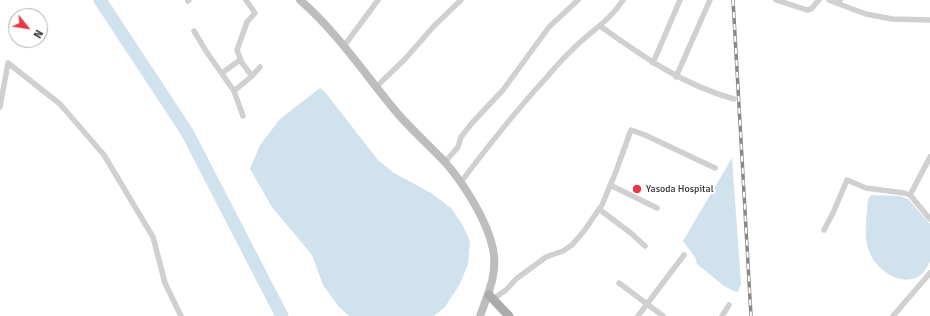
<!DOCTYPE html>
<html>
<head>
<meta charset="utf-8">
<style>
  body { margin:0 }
  #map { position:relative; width:930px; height:316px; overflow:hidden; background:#fff; font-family:Signika,sans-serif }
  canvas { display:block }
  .north { position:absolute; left:8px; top:8px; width:40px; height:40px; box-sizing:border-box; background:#fff; border:1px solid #adadad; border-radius:50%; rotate:120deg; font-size:11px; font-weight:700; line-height:16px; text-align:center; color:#333 }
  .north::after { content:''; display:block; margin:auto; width:14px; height:18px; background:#e63946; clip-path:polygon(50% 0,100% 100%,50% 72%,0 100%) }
</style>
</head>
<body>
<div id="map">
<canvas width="930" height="316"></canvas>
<div class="north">N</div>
</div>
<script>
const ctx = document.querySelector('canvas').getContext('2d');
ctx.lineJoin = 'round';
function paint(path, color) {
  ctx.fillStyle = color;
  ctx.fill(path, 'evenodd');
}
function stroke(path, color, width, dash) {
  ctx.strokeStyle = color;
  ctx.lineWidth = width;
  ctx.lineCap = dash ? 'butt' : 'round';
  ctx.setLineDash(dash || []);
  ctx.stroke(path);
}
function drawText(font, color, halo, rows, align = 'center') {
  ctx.font = font + ' Signika,sans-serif';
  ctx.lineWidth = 4;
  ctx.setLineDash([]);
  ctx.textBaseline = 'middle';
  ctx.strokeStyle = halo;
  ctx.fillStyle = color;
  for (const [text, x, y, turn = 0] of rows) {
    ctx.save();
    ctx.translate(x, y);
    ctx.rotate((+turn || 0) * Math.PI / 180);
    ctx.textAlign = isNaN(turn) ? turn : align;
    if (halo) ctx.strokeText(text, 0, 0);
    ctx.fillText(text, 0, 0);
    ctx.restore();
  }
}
paint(new Path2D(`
  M320,88L325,92L378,160L394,173L431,193L451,208L462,224L470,241L468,264L460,284L445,307L434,316H349L339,307L323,285L312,255L272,207L250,169L260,145L280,119Z
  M732,158L741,284L738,292L734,291L724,286L697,264L695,257L683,241Z
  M871,195L899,196L908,199L930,224C930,233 930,252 930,261C929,263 927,267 926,269C910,293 876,272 869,251C863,235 867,216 868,199Z`), '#cfe2ee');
stroke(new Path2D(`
  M100,0L187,132L282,316`), '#cfe2ee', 13);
stroke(new Path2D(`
  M246,0L255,13L247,22L237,50L242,63L252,76
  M776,0L807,10L811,9L819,0
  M829,0L839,4
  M840,0L839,4L866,14L892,19L930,20
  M188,1L189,0
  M600,26C642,56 683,85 734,99
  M194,31L206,51L234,91L243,116
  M344,46L378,0
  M653,63L680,0
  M222,73L240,60
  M676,77L710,0
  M376,87L405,59L434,26L461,0
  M234,91L252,76L260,67
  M0,107L8,63L60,104L104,155L153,237L165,283L181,316
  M445,162L458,147L461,137L472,123L503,90L549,27L578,0
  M461,182C488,146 516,111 546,78C554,69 562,59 571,51C588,33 610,21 623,0
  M610,185L657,208
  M910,195L930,157
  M599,209L632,234L645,246
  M824,230L833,213L847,180L866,188L904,193L910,195L930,219
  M619,283L663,316
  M493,299L506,290L516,279L546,257L563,251L572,245L584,231L602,205L615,174L631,130L645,135L715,168
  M638,316L684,255
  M722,316L729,305
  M893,316L930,273`), '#d0d0d0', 5.5);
stroke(new Path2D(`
  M300,0C338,33 366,76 398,114C413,131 430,146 445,162C464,184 487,220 493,249C498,273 488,294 480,316`), '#bdbdbd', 8);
stroke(new Path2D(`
  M489,295L509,316`), '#ababab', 9);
const rail = new Path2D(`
  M733,0L751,316`);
stroke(rail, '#888', 3.5);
stroke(rail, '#fff', 2, [6]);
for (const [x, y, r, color] of [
  [637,189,5,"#e63946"]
]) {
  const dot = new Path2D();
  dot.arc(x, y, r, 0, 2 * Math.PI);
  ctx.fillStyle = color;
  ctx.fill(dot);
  stroke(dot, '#fff', 1.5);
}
drawText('10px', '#333', '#fff', [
  ["Yasoda Hospital",646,189]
], 'left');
</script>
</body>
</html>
